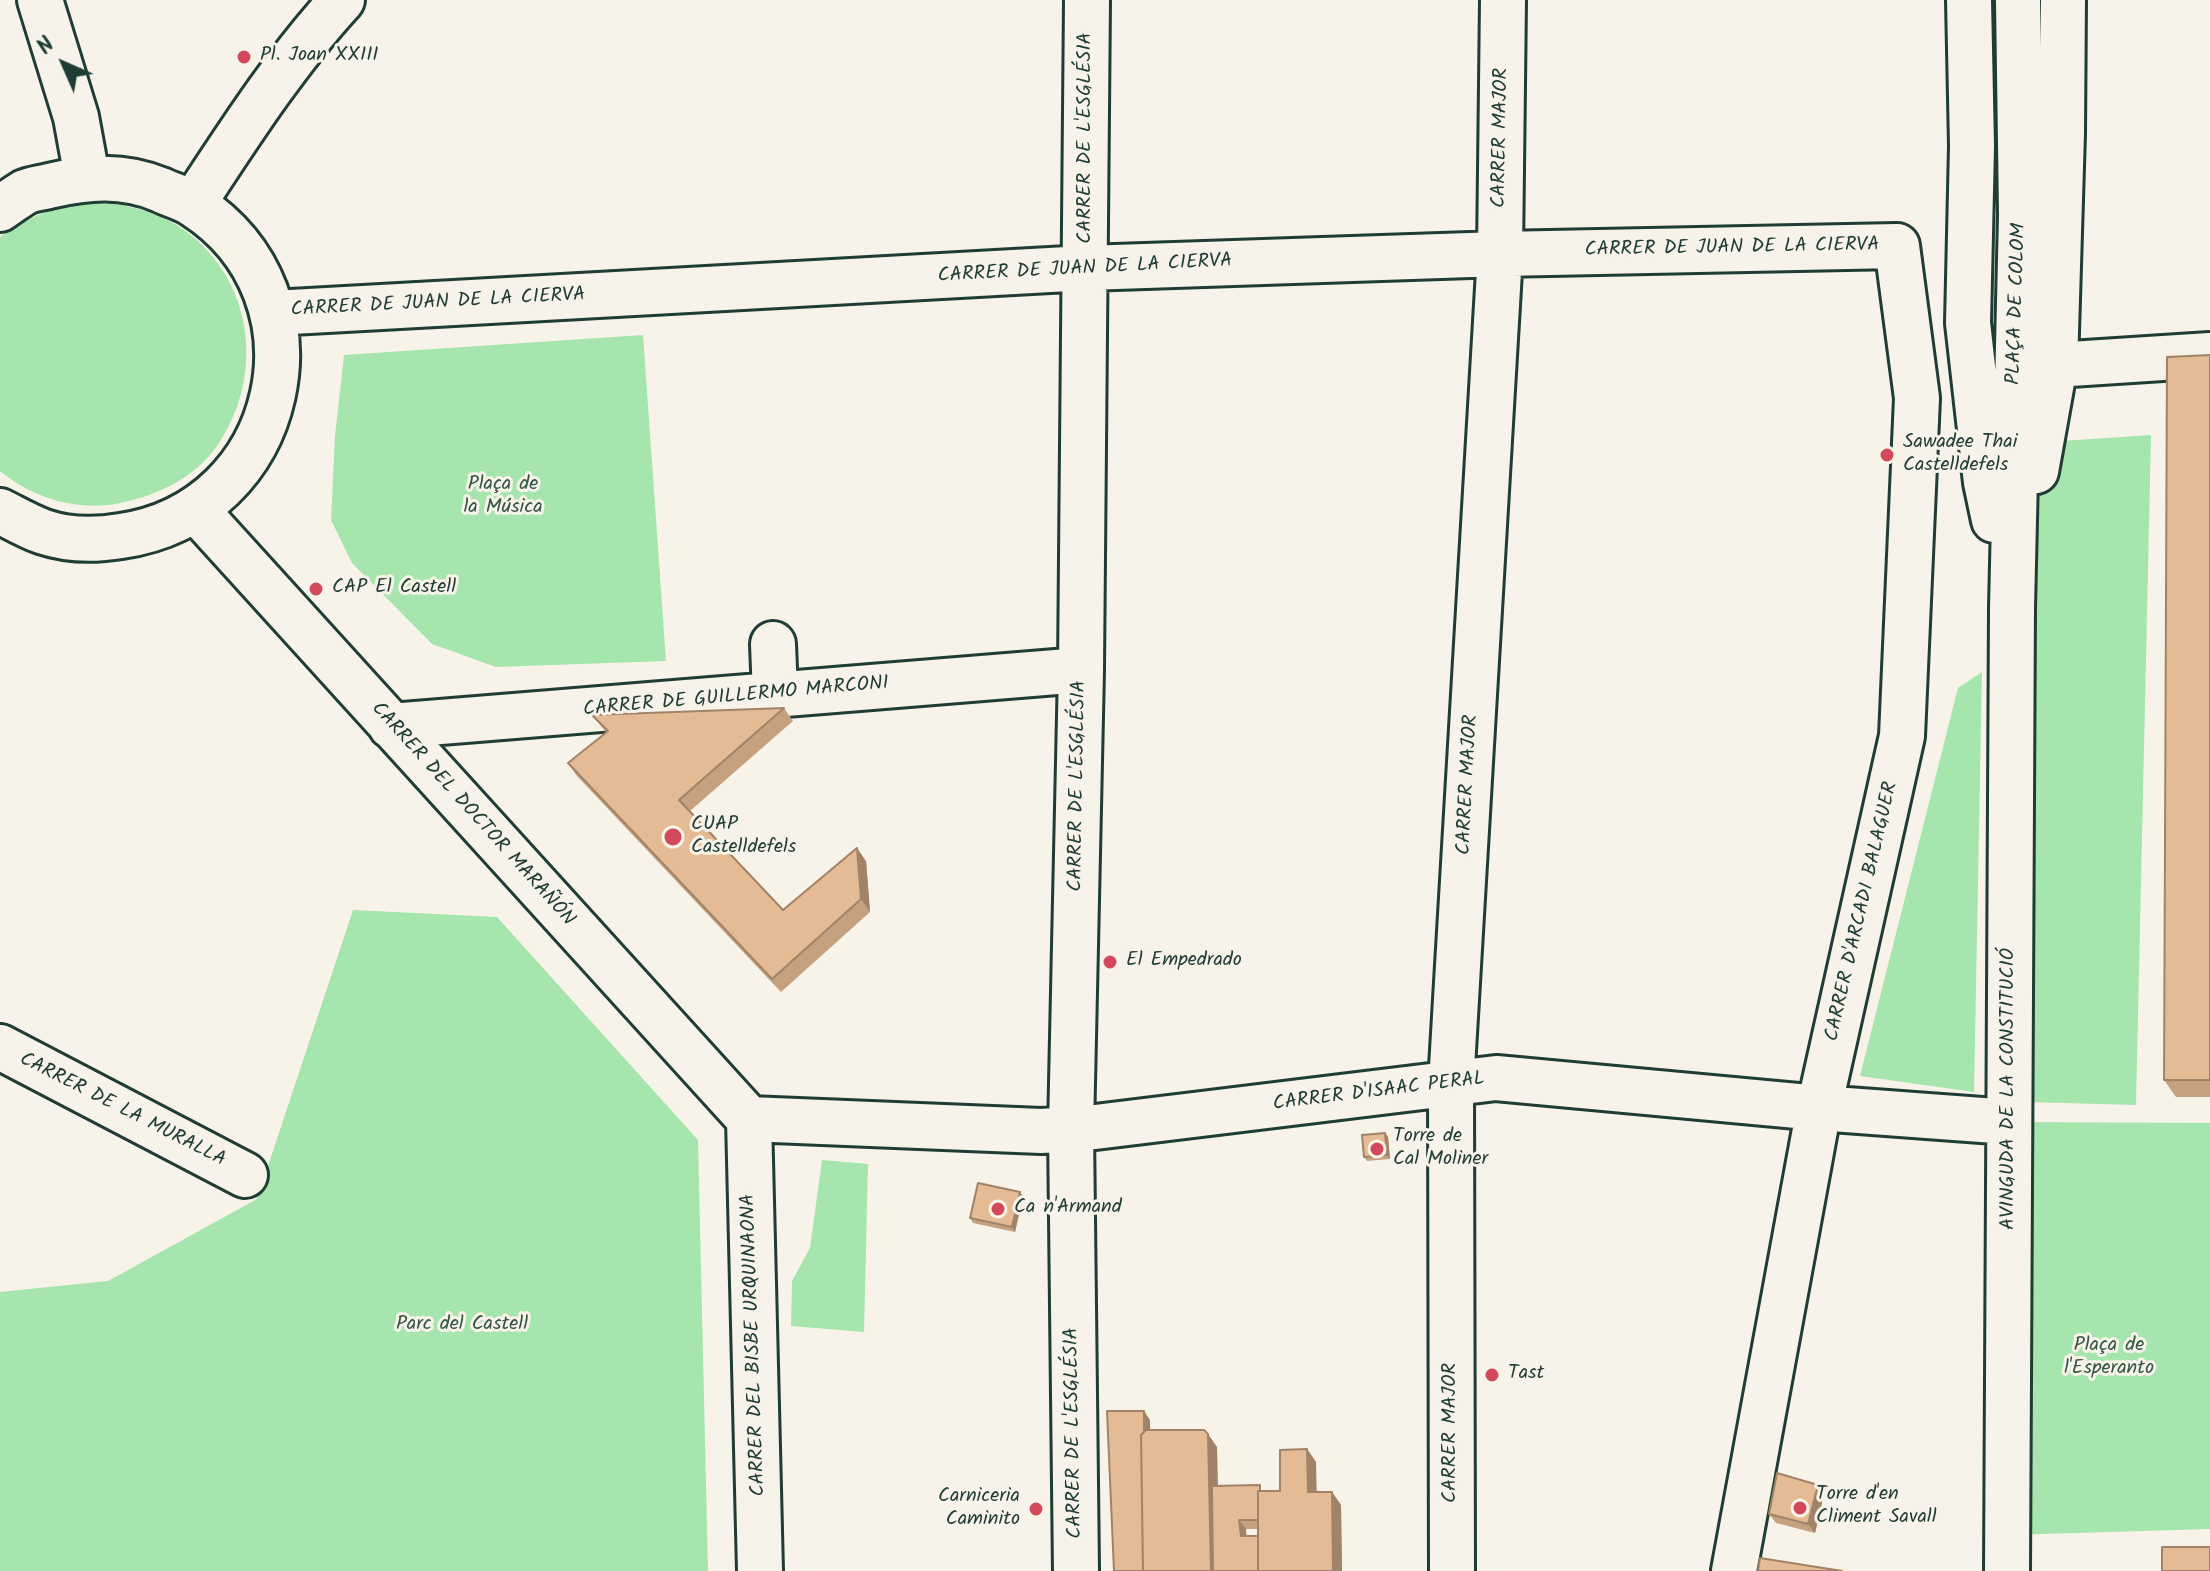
<!DOCTYPE html>
<html>
<head>
<meta charset="utf-8">
<style>
  body { margin:0 }
  #map { position:relative; width:2210px; height:1571px; overflow:hidden; background:#f7f3e8; font-family:Kalam,sans-serif }
  canvas { display:block }
  .north { position:absolute; left:24px; top:24px; width:80px; height:80px; -webkit-text-stroke:6px #f7f3e8; paint-order:stroke; rotate:315deg; font-size:22px; font-weight:700; line-height:32px; text-align:center; color:#1f3d34 }
  .north::after { content:''; display:block; margin:auto; width:28px; height:36px; background:#1f3d34; clip-path:polygon(50% 0,100% 100%,50% 72%,0 100%) }
</style>
</head>
<body>
<div id="map">
<canvas width="2210" height="1571"></canvas>
<div class="north">N</div>
</div>
<script>
const ctx = document.querySelector('canvas').getContext('2d');
ctx.lineJoin = 'round';
function paint(path, color) {
  ctx.fillStyle = color;
  ctx.fill(path, 'evenodd');
}
function stroke(path, color, width, dash) {
  ctx.strokeStyle = color;
  ctx.lineWidth = width;
  ctx.lineCap = dash ? 'butt' : 'round';
  ctx.setLineDash(dash || []);
  ctx.stroke(path);
}
function drawText(font, color, halo, rows, align = 'center') {
  ctx.font = font + ' Kalam,sans-serif';
  ctx.lineWidth = 6;
  ctx.setLineDash([]);
  ctx.textBaseline = 'middle';
  ctx.strokeStyle = halo;
  ctx.fillStyle = color;
  for (const [text, x, y, turn = 0] of rows) {
    ctx.save();
    ctx.translate(x, y);
    ctx.rotate((+turn || 0) * Math.PI / 180);
    ctx.textAlign = isNaN(turn) ? turn : align;
    if (halo) ctx.strokeText(text, 0, 0);
    ctx.fillText(text, 0, 0);
    ctx.restore();
  }
}
paint(new Path2D(`
  M103,202C129,206 155,211 178,226C253,274 267,374 217,446C195,478 156,496 120,503C77,512 33,498 0,471V237C37,211 59,206 103,202Z
  M643,335L666,661L496,667L432,644L352,563L331,520L335,436L344,355Z
  M2151,435L2136,1105L2026,1102L2031,443Z
  M1982,672L1974,1092L1860,1076L1958,688Z
  M353,910L497,917L698,1140L708,1571H0V1292L108,1281L257,1199Z
  M2009,1122L2210,1123V1529L2007,1535Z
  M822,1160L868,1164L864,1332L791,1326L792,1281L810,1248Z`), '#a6e5ad');
const minor = new Path2D(`
  M40,0L76,117L87,177
  M1969,0L1972,146L1968,323L1986,482L1994,520
  M193,204C239,134 285,62 342,0
  M0,209C8,203 17,197 25,192C32,189 41,188 49,186C88,177 123,174 161,190C171,195 184,198 194,205C335,296 287,512 121,536C97,540 68,540 44,532C29,527 14,518 0,511
  M273,313L1086,268L1500,254L1897,246L1917,398L1902,736L1819,1108L1734,1571
  M2055,365L2210,355
  M2036,471L2055,365L2062,133L2063,0
  M196,510L749,1119
  M773,644L775,694
  M391,726L1081,670
  M0,1047L245,1175
  M749,1119L1041,1131L1087,1128L1496,1078L1819,1108L2009,1122
  M749,1119L760,1571
  M1076,1571L1071,1129L1081,670L1087,0
  M1452,1571L1451,1084L1500,254L1503,0
  M2007,1571L2012,608L2021,215L2018,0`);
stroke(minor, '#1f3d34', 50);
stroke(minor, '#f7f3e8', 44);
paint(new Path2D(`
  M2210,355V1097H2176L2164,1080Z
  M784,708L793,721L690,811L783,910L866,861L870,912L781,992L577,776L568,763L606,732L592,715Z
  M1385,1133L1388,1137L1390,1159L1367,1161L1364,1157Z
  M1023,1196L1015,1232L973,1223L970,1218Z
  M1150,1420V1430L1217,1447L1218,1486L1264,1491H1280L1307,1449L1316,1462V1492H1332L1341,1505L1342,1571H1114ZM1246,1529H1258V1536H1246Z
  M1824,1494L1815,1533L1776,1523L1769,1514Z`), '#c5a180');
paint(new Path2D(`
  M857,848L866,861L870,912L861,899Z
  M1385,1133L1388,1137L1390,1159L1387,1155Z
  M1020,1192L1023,1196L1015,1232L1012,1227Z
  M1144,1411L1150,1420L1152,1571H1145Z
  M1208,1434L1217,1447L1219,1571H1211Z
  M1307,1449L1316,1462L1317,1505L1308,1492Z
  M1818,1485L1824,1494L1815,1533L1808,1524Z
  M1332,1492L1341,1505L1342,1571H1333Z
  M1239,1520L1246,1529L1247,1545L1241,1536Z`), '#a08368');
const building = new Path2D(`
  M2210,355V1080H2164L2167,357Z
  M784,708L679,800L783,910L857,848L861,899L772,979L568,763L608,731L592,715Z
  M1385,1133L1387,1155L1364,1157L1362,1135Z
  M978,1183L1020,1192L1012,1227L970,1218Z
  M1107,1411H1144V1432L1141,1435L1143,1571H1114Z
  M1146,1430H1204L1208,1434L1211,1571H1143L1141,1435Z
  M1307,1449L1308,1492H1332L1333,1571H1258V1491H1280V1450Z
  M1777,1473L1818,1485L1808,1524L1769,1514Z
  M1260,1485V1491H1258V1520H1239L1241,1536H1258V1571H1213L1212,1486Z
  M2162,1547H2210V1571H2162Z
  M1760,1558L1842,1571H1758Z`);
paint(building, '#e5bb95');
stroke(building, '#a08368', 2);
for (const [x, y, r, color] of [
  [244,57,8,"#d1495b"],
  [1887,455,8,"#d1495b"],
  [316,589,8,"#d1495b"],
  [673,837,10,"#d1495b"],
  [1110,962,8,"#d1495b"],
  [1377,1149,8,"#d1495b"],
  [998,1209,8,"#d1495b"],
  [1492,1375,8,"#d1495b"],
  [1800,1508,8,"#d1495b"],
  [1036,1509,8,"#d1495b"]
]) {
  const dot = new Path2D();
  dot.arc(x, y, r, 0, 2 * Math.PI);
  ctx.fillStyle = color;
  ctx.fill(dot);
  stroke(dot, '#f7f3e8', 3);
}
drawText('20px', '#1f3d34', '#f7f3e8', [
  ["Pl. Joan XXIII",260,57],
  ["Sawadee Thai",1903,444],
  ["Castelldefels",1903,467],
  ["CAP El Castell",332,589],
  ["CUAP",691,826],
  ["Castelldefels",691,849],
  ["El Empedrado",1126,962],
  ["Torre de",1393,1138],
  ["Cal Moliner",1393,1161],
  ["Ca n'Armand",1014,1209],
  ["Tast",1508,1375],
  ["Torre d'en",1816,1496],
  ["Climent Savall",1816,1519],
  ["Carniceria",1020,1498,"right"],
  ["Caminito",1020,1521,"right"]
], 'left');
drawText('20px', '#1f3d34', '#f7f3e8', [
  ["CARRER DE L'ESGLÉSIA",1087,138,-90],
  ["CARRER MAJOR",1502,138,-89],
  ["CARRER DE JUAN DE LA CIERVA",1732,249,-1],
  ["CARRER DE JUAN DE LA CIERVA",1085,270,-3],
  ["CARRER DE JUAN DE LA CIERVA",438,304,-3],
  ["PLAÇA DE COLOM",2018,304,-88],
  ["CARRER DE GUILLERMO MARCONI",736,698,-5],
  ["CARRER MAJOR",1469,785,-87],
  ["CARRER DE L'ESGLÉSIA",1079,786,-89],
  ["CARRER DEL DOCTOR MARAÑÓN",472,815,48],
  ["CARRER D'ARCADI BALAGUER",1863,912,-77],
  ["AVINGUDA DE LA CONSTITUCIÓ",2010,1089,-90],
  ["CARRER D'ISAAC PERAL",1379,1093,-7],
  ["CARRER DE LA MURALLA",122,1111,27],
  ["CARRER DEL BISBE URQUINAONA",755,1345,-92],
  ["CARRER DE L'ESGLÉSIA",1075,1433,-91],
  ["CARRER MAJOR",1452,1433,-90]
]);
drawText('20px', '#335646', '#f7f3e8', [
  ["Plaça de",503,486],
  ["la Música",503,509],
  ["Parc del Castell",462,1326],
  ["Plaça de",2109,1347],
  ["l'Esperanto",2109,1370]
]);
</script>
</body>
</html>
